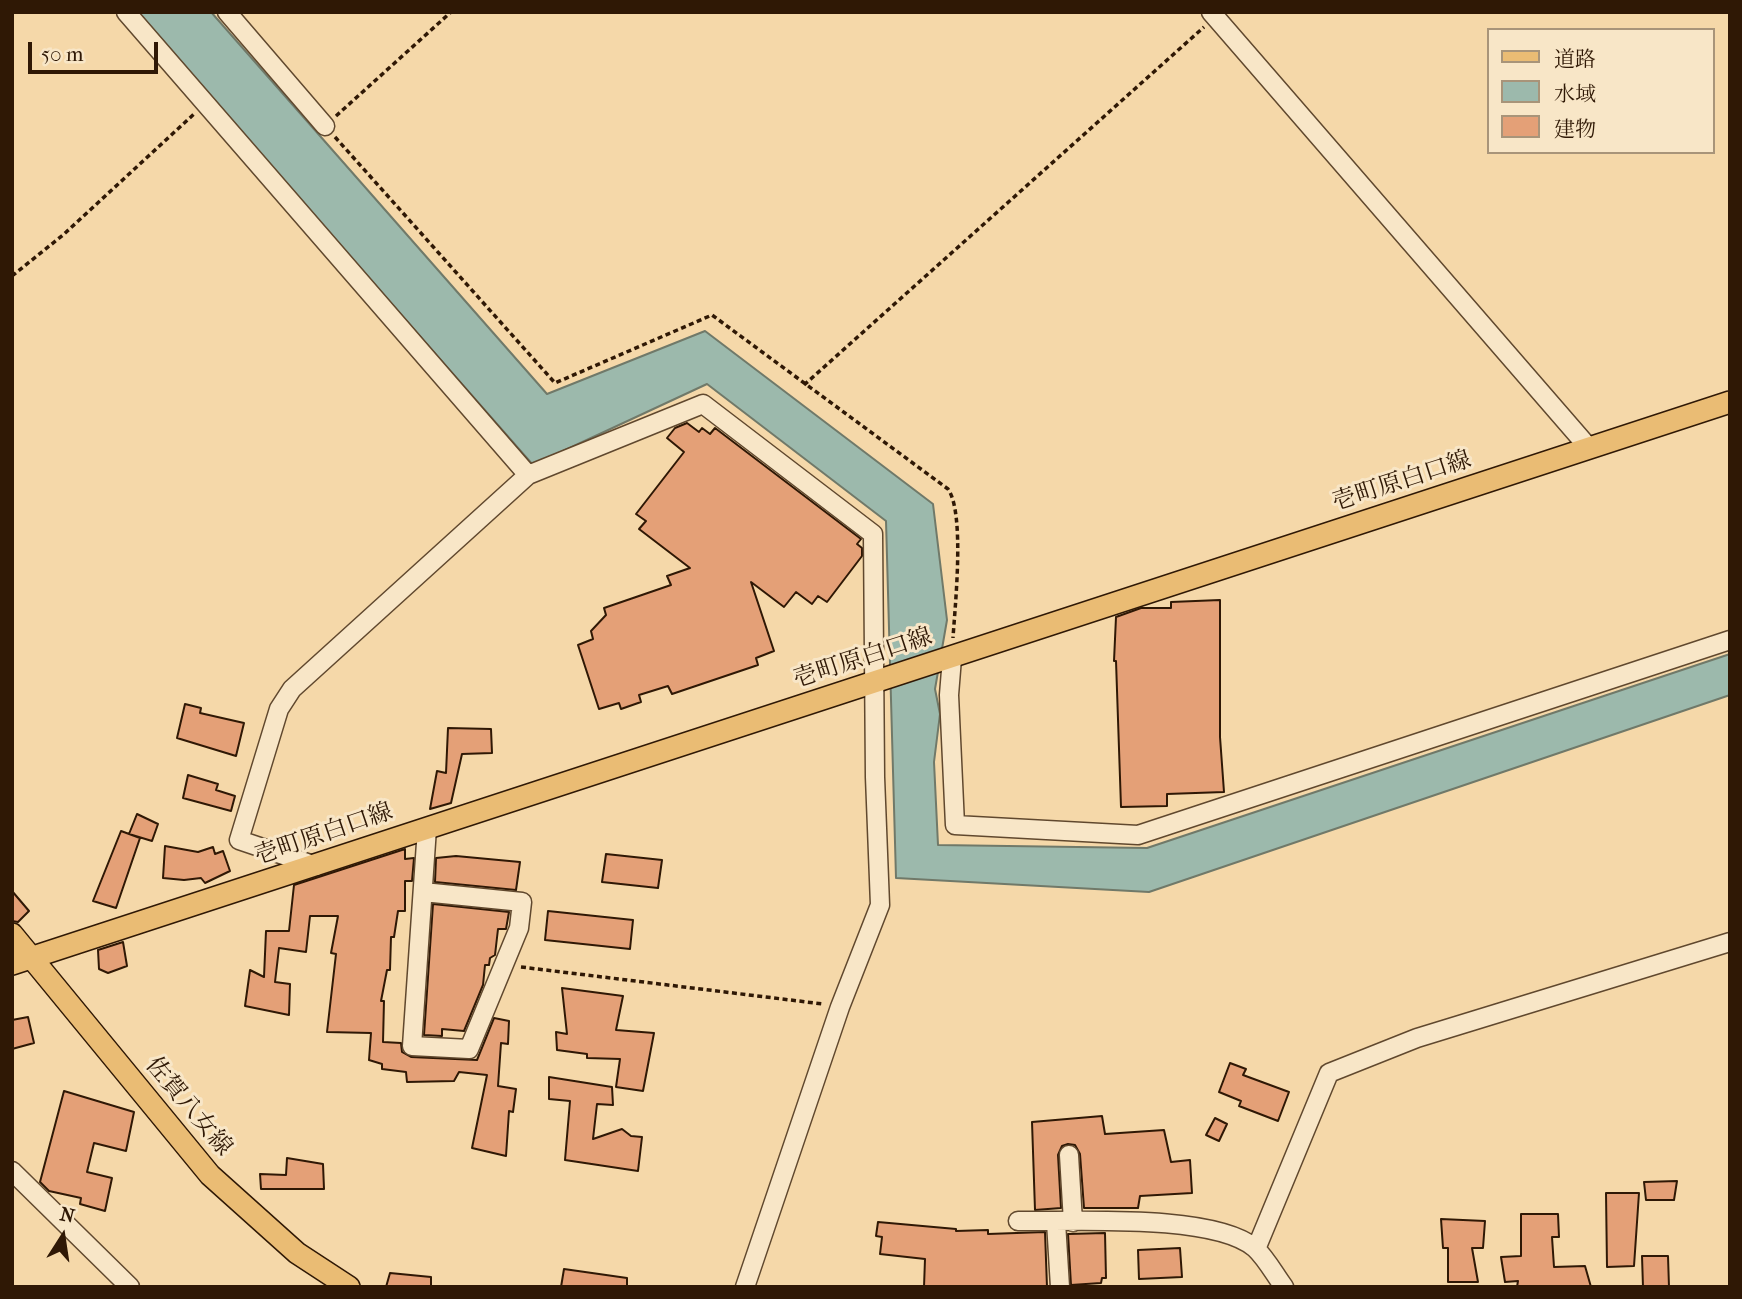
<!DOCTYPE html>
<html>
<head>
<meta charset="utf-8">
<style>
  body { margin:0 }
  #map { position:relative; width:1742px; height:1299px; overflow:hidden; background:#f5d8a9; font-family:"IM FELL French Canon","Noto Serif JP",serif }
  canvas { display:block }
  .frame { position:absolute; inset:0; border:14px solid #2f1805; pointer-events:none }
  .legend { position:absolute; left:1487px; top:28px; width:228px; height:126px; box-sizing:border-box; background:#f8e6c7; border:2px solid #a89479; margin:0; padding:9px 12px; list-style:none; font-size:21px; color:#2f1805 }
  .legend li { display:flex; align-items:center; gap:14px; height:35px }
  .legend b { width:35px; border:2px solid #a89479 }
  .north { position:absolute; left:28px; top:1201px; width:70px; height:70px; -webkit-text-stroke:5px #f8e6c7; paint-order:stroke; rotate:12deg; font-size:19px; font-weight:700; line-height:28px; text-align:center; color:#2f1805 }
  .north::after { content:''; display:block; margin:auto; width:24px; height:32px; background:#2f1805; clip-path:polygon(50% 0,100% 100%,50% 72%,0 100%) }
  .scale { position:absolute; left:28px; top:42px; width:130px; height:32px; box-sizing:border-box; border:4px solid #2f1805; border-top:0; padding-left:9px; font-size:21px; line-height:24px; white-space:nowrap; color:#2f1805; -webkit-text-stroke:5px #f8e6c7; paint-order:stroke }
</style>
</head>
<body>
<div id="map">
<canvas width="1742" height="1299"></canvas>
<div class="frame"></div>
<ul class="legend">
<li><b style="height:9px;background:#eabc74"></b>道路</li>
<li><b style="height:19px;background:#9cb9ac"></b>水域</li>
<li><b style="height:19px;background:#e4a077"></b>建物</li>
</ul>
<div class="north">N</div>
<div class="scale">50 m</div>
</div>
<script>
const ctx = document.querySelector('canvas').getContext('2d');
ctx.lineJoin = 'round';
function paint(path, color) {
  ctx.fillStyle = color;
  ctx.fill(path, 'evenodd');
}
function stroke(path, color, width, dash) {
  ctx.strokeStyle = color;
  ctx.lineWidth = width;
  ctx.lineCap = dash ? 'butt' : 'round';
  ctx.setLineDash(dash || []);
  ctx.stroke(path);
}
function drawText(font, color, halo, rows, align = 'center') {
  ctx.font = font + ' "IM FELL French Canon","Noto Serif JP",serif';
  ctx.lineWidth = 6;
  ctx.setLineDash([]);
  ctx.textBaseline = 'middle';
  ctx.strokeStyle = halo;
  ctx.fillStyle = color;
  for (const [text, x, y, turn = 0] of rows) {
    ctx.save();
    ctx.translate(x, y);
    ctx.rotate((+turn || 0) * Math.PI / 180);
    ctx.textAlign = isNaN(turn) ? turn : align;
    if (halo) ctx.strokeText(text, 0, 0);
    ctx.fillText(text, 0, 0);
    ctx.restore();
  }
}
const water = new Path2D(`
  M135,12H211L547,394L705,331L933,504L947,620L935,689L940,714L934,762L938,845L1147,848L1730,654V695L1149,892L896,878L886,521L707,384L533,465Z`);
paint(water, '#9cb9ac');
stroke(water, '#707969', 2);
const building = new Path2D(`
  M687,423L699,432L702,428L710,434L715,428L861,539L857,544L862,548V556L827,602L818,596L812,604L796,592L784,607L751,582L774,651L756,658L758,665L672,694L668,686L639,695L641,702L621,709L619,703L599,709L578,645L593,639L591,631L606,615L604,608L671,585L667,576L690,568L639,529L646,521L636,514L684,452L667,438L675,428Z
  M1220,600V737L1224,792L1167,794V806L1121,807L1116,661H1114L1116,617L1141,608H1171V602Z
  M185,704L201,708L200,713L244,723L236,756L177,738Z
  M448,728L491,729L492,753L462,754L451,803L430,809L437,771L446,773Z
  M188,775L218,784L216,790L235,796L231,811L183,798Z
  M137,814L158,824L152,841L129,834Z
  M121,831L140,838L116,908L93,901Z
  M165,846L198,852L213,847L215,854L223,851L230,871L205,883L201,878L184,880L163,878Z
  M405,849V859L414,858L412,881H405V911H398L394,937H391L390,970H387L381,1001H384L383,1042L401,1043L402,1052L411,1057L477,1060L494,1018L509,1021L508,1044L501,1043L498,1086L516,1089L513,1112L509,1111L506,1156L472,1148L487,1075L459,1072L454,1081L407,1082L406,1072L382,1069V1064L369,1060L371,1033L327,1032L336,954L331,953L338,916H310L306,952L279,948L275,982L290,984L289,1015L245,1006L250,970L264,977L266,931H289L294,885Z
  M606,854L662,860L658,888L602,882Z
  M456,856L520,862L516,890L435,882L436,858Z
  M12,891L29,911L18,922L12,921Z
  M433,904L509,912L506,929H498L495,955L490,958L489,965H485L483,985L464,1031L442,1029V1036L424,1035Z
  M548,911L633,920L630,949L545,940Z
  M123,942L127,966L108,973L99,969L98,950Z
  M562,988L623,996L616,1030L654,1033L643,1091L616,1087L620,1059L587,1058V1054L557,1050L556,1032L567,1034Z
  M28,1017L34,1043L12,1049V1020Z
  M1230,1063L1246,1069L1243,1075L1289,1092L1278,1121L1239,1106L1241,1101L1219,1092Z
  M549,1077L612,1087L613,1105L597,1104L593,1139L622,1129L631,1136L642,1137L638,1171L565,1160L570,1101L549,1099Z
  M64,1091L134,1112L126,1151L94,1143L87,1172L112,1178L105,1211L80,1204L81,1198L49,1191L40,1182Z
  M1102,1116L1105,1134L1164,1130L1171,1162L1190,1160L1192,1193L1140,1196L1138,1208H1084L1080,1154L1075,1145L1068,1144L1062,1146L1058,1155L1061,1208L1035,1210L1032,1122Z
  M1215,1118L1227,1124L1219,1141L1206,1135Z
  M287,1158L323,1164L324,1189H261L260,1174L286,1175Z
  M1677,1181L1674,1200H1646L1644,1182Z
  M1606,1193H1639L1634,1266L1607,1267Z
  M1521,1214H1558L1559,1237H1552L1554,1267L1585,1266L1591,1287H1517L1518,1281L1505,1282L1501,1257L1521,1256Z
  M1441,1219L1485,1221L1483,1248H1472L1478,1282H1448V1248H1443Z
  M878,1222L956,1229V1231L988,1230V1234L1045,1232L1047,1287H924L925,1259L880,1254L882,1237L876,1236Z
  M1105,1233L1106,1278H1102L1101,1283L1071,1285L1068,1234Z
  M1180,1248L1182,1277L1139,1279L1138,1250Z
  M1642,1256H1668L1669,1287H1643Z
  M564,1269L627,1278V1287H561Z
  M390,1273L431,1277V1287H386Z`);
paint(building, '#e4a077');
stroke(building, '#2f1805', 2);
const minor = new Path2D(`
  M126,12L528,475
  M227,12L325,126
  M1211,12L1589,448
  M952,658L949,695L955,825L1138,835L1730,640
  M316,866L239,840L279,709L292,689L528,475L703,404L873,534L875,777L880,905L840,1007L745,1287
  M423,892L522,902L519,928L469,1049L412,1046L427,828
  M1069,1155L1073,1222
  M12,1171L130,1287
  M1018,1221C1074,1222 1213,1213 1255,1248C1266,1258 1275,1275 1284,1287
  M1056,1222L1060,1287
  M1256,1249L1329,1073L1417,1038L1730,942`);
const major = new Path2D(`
  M12,934L210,1175L297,1253L349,1287
  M12,964L1730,402`);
stroke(minor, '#60482e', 21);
stroke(major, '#2f1805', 24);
stroke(new Path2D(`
  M336,116L451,12
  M335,137L555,383L712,315L948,489C965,513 955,606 953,638
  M12,276L63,235L194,114
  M804,385L1204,27
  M521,967L823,1004`), '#2f1805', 3.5, [5, 3.5]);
stroke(minor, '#f8e6c7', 18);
stroke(major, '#eabc74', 21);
drawText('24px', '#2f1805', '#f8e6c7', [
  ["壱町原白口線",1402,482,-18],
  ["壱町原白口線",863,659,-18],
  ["壱町原白口線",324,835,-19],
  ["佐賀八女線",188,1107,50]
]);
</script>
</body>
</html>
